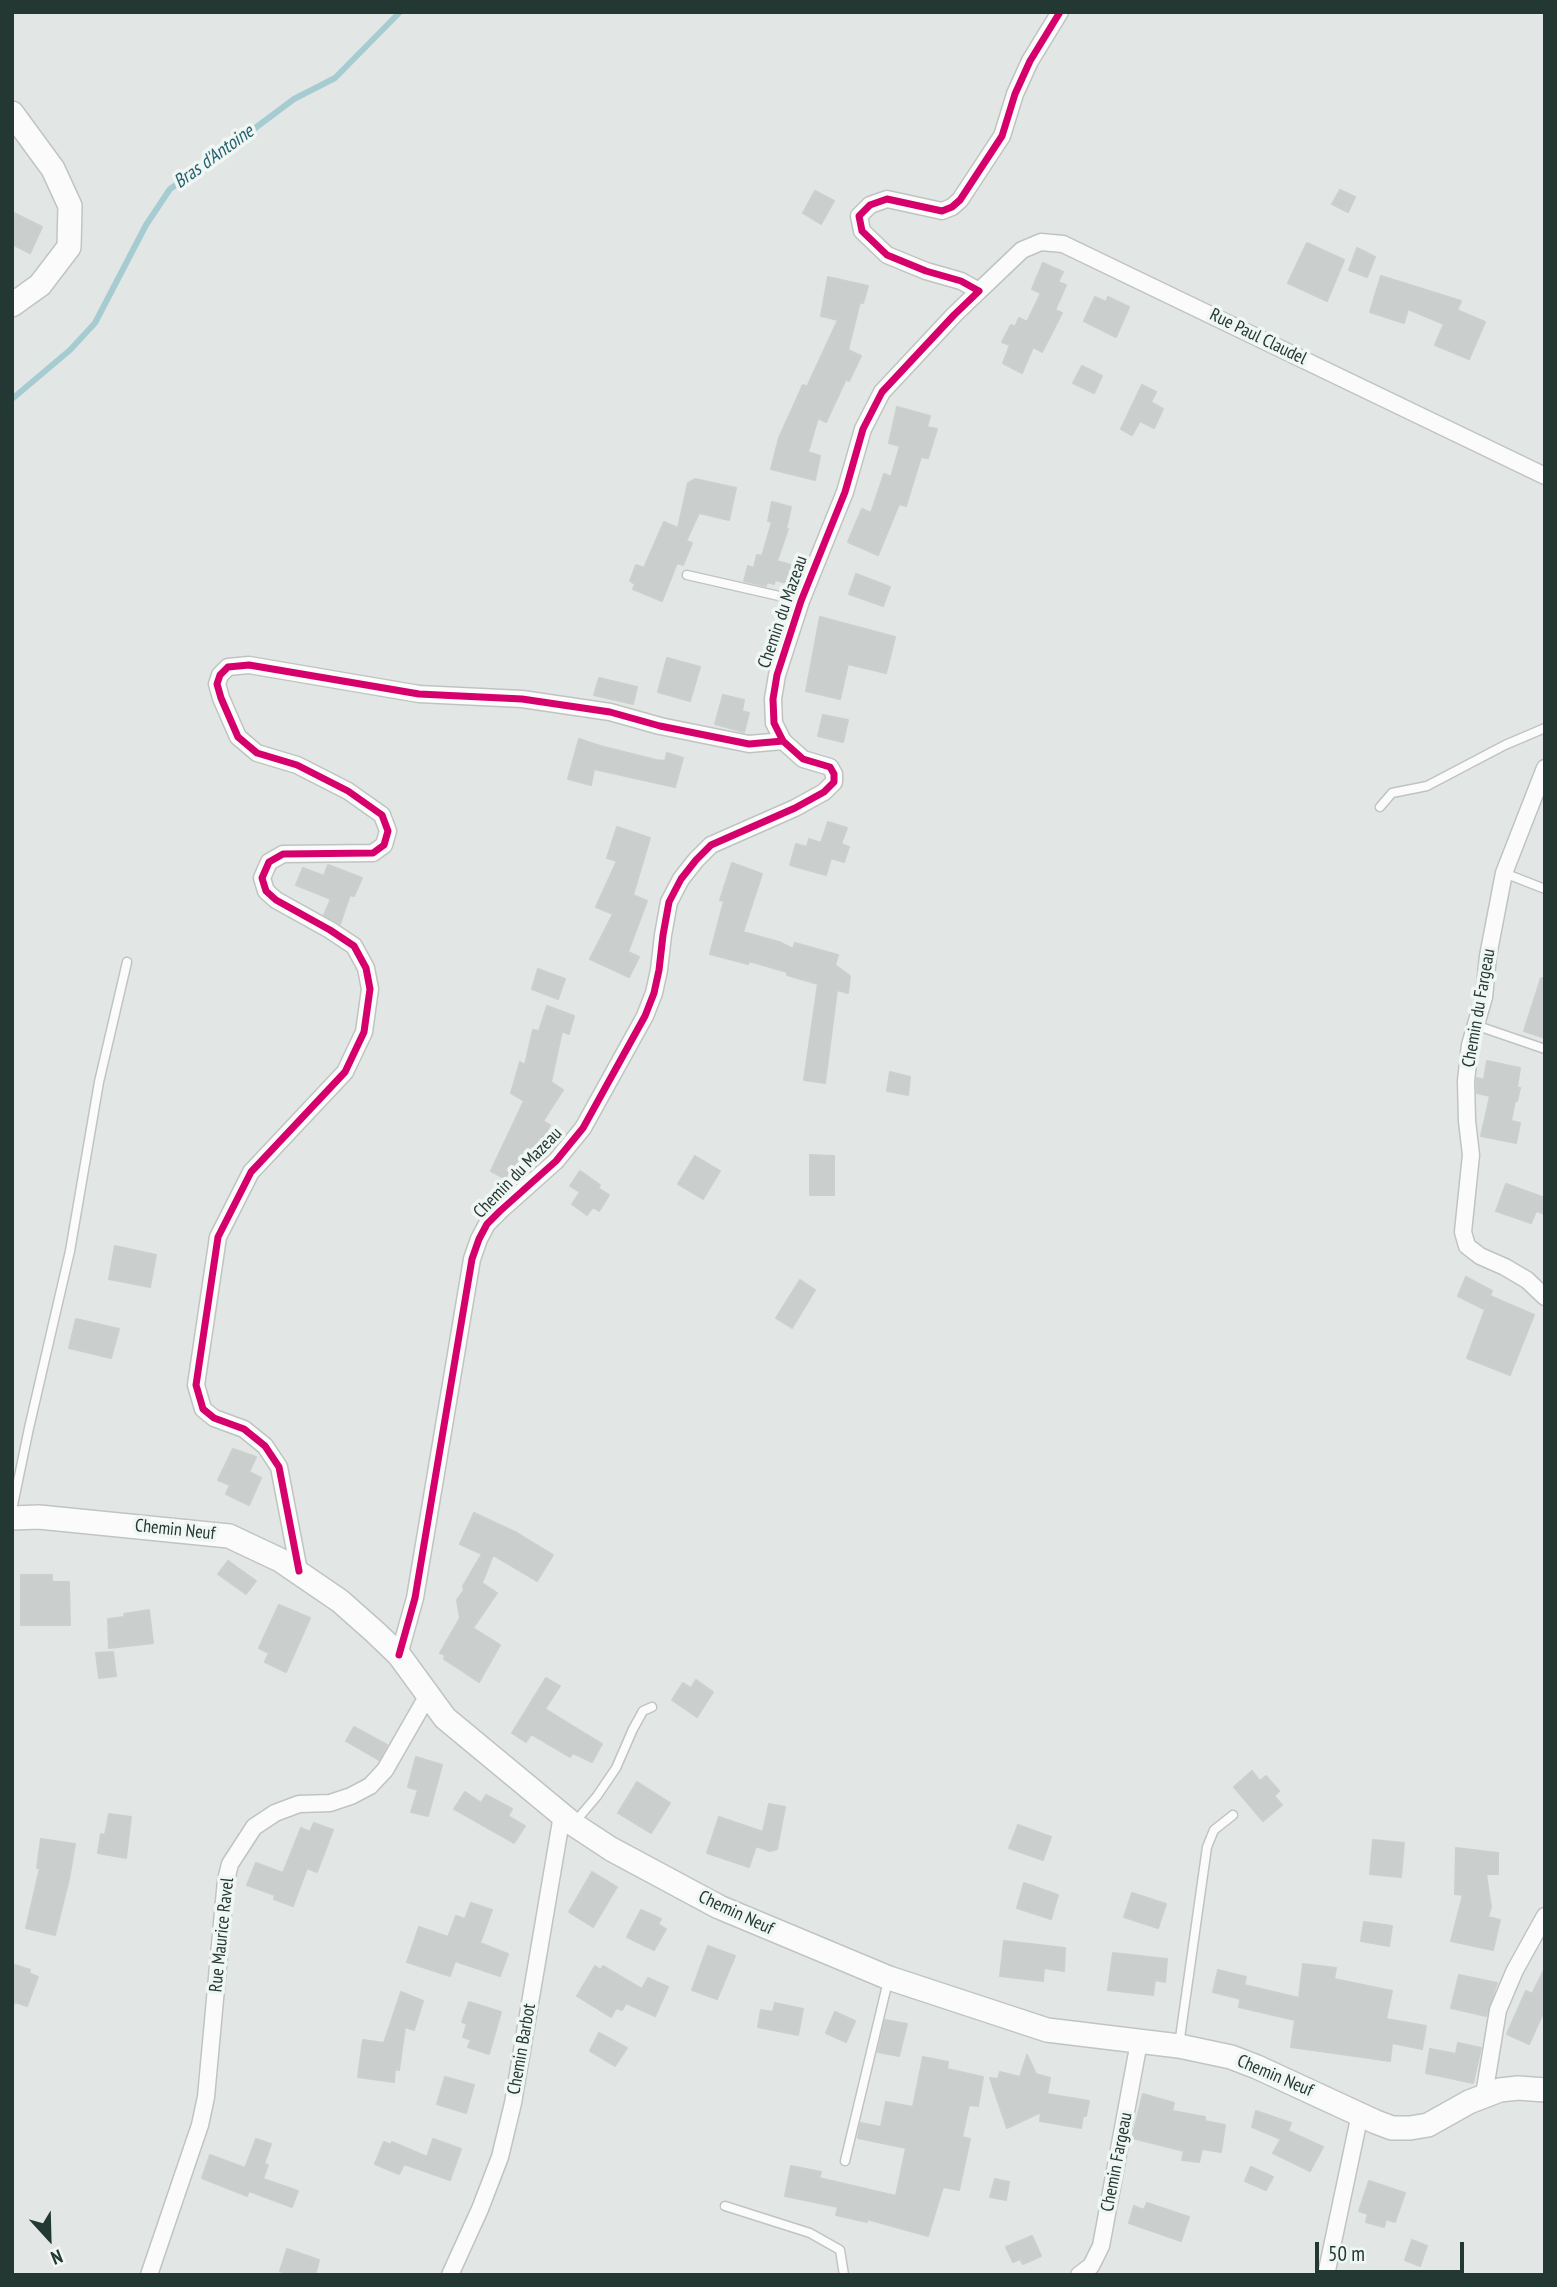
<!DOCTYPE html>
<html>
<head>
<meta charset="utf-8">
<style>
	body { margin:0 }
	#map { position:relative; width:1557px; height:2287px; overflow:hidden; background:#e2e7e5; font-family:"PT Sans Narrow",sans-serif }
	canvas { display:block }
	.frame { position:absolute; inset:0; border:14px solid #233832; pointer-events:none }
	.north { position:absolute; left:14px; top:2203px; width:70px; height:70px; -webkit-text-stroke:5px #f0f6f3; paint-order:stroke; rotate:158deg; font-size:19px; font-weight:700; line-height:28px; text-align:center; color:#233832 }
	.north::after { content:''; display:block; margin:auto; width:24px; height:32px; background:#233832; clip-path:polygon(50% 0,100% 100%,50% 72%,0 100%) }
	.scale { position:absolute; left:1315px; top:2242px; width:149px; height:32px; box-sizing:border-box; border:4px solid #233832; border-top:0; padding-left:9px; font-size:21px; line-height:24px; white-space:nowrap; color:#233832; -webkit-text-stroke:5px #f0f6f3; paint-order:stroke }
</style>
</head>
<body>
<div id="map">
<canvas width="1557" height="2287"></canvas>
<div class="frame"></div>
<div class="north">N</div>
<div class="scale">50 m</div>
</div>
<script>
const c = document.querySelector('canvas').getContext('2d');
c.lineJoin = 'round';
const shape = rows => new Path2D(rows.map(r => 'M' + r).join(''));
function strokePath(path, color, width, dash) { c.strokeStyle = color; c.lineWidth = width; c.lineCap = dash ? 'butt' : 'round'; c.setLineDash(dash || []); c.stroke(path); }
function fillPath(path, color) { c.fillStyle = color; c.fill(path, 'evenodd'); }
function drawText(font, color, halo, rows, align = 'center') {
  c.font = font + ' "PT Sans Narrow",sans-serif'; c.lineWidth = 7; c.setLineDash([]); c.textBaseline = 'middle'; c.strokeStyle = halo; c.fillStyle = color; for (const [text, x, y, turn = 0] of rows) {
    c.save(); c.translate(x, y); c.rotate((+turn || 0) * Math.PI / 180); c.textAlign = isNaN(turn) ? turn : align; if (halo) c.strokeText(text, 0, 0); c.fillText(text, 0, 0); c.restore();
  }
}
const stream = shape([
	[12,399,70,350,95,323,146,225,170,189,207,164,294,99,335,78,400,12]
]);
const building = shape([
	[1340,190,1355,197,1348,212,1332,204,1340,190],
	[815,191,834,201,821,224,803,213,815,191],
	[12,212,42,227,30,253,12,244,12,212],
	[1307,243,1344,260,1327,301,1288,283,1307,243],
	[1357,248,1375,257,1367,277,1349,270,1357,248],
	[1043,263,1063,272,1058,282,1066,285,1055,310,1062,313,1042,352,1033,347,1022,373,1003,363,1010,345,1002,342,1011,325,1015,327,1019,318,1027,322,1041,293,1032,289,1043,263],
	[1381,276,1461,301,1457,310,1485,322,1469,359,1435,345,1444,324,1408,309,1404,323,1370,312,1381,276],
	[828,277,868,286,863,303,860,302,848,350,861,356,849,381,846,379,826,422,818,418,808,452,820,456,815,480,771,469,779,438,803,385,807,387,838,320,821,316,828,277],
	[1095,297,1106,302,1108,297,1129,307,1116,337,1084,321,1095,297],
	[1082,366,1102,376,1094,393,1073,383,1082,366],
	[1142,385,1156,392,1151,402,1163,409,1154,428,1140,421,1132,435,1121,429,1142,385],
	[897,407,930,416,927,427,937,429,928,458,921,457,906,506,899,504,878,555,848,542,862,509,871,513,884,474,891,477,900,446,889,443,897,407],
	[695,479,736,488,729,520,699,513,686,541,692,543,683,565,677,563,662,601,633,589,635,584,630,581,636,565,644,568,664,522,678,528,688,483,695,479],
	[772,502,791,507,786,529,788,529,777,561,791,565,787,583,775,580,774,584,767,582,766,586,744,581,748,566,754,568,757,555,762,556,772,522,768,521,772,502],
	[856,574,890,587,883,606,849,594,856,574],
	[820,617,895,637,886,673,848,664,840,699,806,691,820,617],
	[667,658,700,667,690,701,658,692,667,658],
	[599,678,637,687,633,704,594,695,599,678],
	[723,695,744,700,742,711,749,713,744,732,715,724,723,695],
	[823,715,848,720,843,742,818,736,823,715],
	[579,739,600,746,656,760,665,761,667,753,683,758,675,787,594,769,591,785,568,779,579,739],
	[828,822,847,828,841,844,849,847,844,862,831,858,826,875,790,865,796,844,807,847,809,839,821,843,828,822],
	[617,827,650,838,633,895,647,901,628,952,639,957,629,977,590,959,613,914,596,907,617,861,607,858,617,827],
	[732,863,762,874,743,932,779,942,793,949,795,943,838,955,835,965,850,976,848,993,837,990,825,1083,804,1080,818,984,787,975,787,972,749,961,748,964,710,954,724,901,720,900,732,863],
	[328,865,362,878,354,896,350,895,340,924,324,915,331,899,296,885,303,868,324,876,328,865],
	[538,969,565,979,558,999,532,989,538,969],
	[1541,978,1545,979,1545,1038,1524,1031,1541,978],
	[547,1006,574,1016,569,1034,562,1031,551,1082,563,1090,543,1121,550,1125,535,1154,525,1148,508,1180,491,1171,524,1101,511,1093,520,1062,525,1065,533,1030,539,1031,547,1006],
	[1487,1061,1520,1068,1517,1087,1520,1088,1517,1101,1515,1101,1511,1121,1520,1123,1516,1143,1481,1136,1490,1096,1477,1093,1477,1078,1484,1080,1487,1061],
	[890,1072,910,1077,908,1095,887,1091,890,1072],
	[810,1155,834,1156,834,1195,810,1195,810,1155],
	[695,1156,720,1171,703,1199,678,1184,695,1156],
	[580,1171,600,1185,598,1188,609,1195,599,1211,593,1207,587,1215,572,1204,580,1192,570,1186,580,1171],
	[1506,1184,1545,1198,1545,1214,1536,1211,1531,1223,1496,1211,1506,1184],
	[115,1246,156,1255,150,1287,109,1279,115,1246],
	[1466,1277,1492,1291,1484,1309,1458,1296,1466,1277],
	[800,1280,815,1290,792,1328,776,1318,800,1280],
	[1490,1296,1534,1315,1510,1375,1467,1358,1490,1296],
	[76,1319,119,1329,111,1358,69,1348,76,1319],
	[233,1449,256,1457,249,1472,261,1478,249,1505,226,1494,230,1485,218,1480,233,1449],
	[474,1513,517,1533,553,1555,537,1581,493,1555,482,1583,497,1593,473,1628,500,1645,479,1682,444,1659,445,1655,440,1653,460,1618,457,1600,464,1590,463,1586,482,1554,460,1544,474,1513],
	[228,1561,256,1581,246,1594,218,1574,228,1561],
	[21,1575,52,1575,52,1582,69,1582,70,1625,21,1625,21,1575],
	[279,1605,310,1618,286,1672,265,1662,269,1653,259,1648,279,1605],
	[149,1610,153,1643,109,1648,108,1619,125,1617,124,1614,149,1610],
	[113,1652,116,1676,99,1678,96,1653,113,1652],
	[546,1678,560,1686,545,1709,602,1744,592,1762,573,1753,570,1757,531,1734,526,1742,512,1733,546,1678],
	[696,1680,713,1692,697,1717,672,1700,683,1683,691,1688,696,1680],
	[354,1727,387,1745,379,1760,346,1741,354,1727],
	[416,1757,442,1765,428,1816,411,1812,418,1790,408,1787,416,1757],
	[1252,1771,1260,1781,1266,1776,1279,1791,1274,1796,1282,1805,1263,1821,1234,1787,1252,1771],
	[637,1782,670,1803,651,1833,618,1813,637,1782],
	[465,1792,481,1803,486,1795,512,1809,508,1816,525,1826,514,1843,454,1809,465,1792],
	[769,1804,785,1807,777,1849,770,1851,756,1846,749,1867,707,1853,719,1817,763,1832,769,1804],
	[109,1814,131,1817,126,1858,98,1853,101,1834,105,1835,109,1814],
	[314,1823,333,1830,317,1872,307,1868,293,1906,274,1899,275,1895,247,1885,256,1863,283,1873,301,1828,310,1832,314,1823],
	[1018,1825,1051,1837,1043,1860,1009,1848,1018,1825],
	[41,1839,75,1844,69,1879,55,1935,26,1928,40,1868,37,1868,41,1839],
	[1373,1840,1404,1843,1401,1877,1370,1874,1373,1840],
	[1456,1848,1498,1853,1498,1874,1486,1874,1491,1907,1488,1917,1500,1920,1493,1950,1451,1941,1463,1895,1455,1894,1456,1848],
	[592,1872,617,1887,593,1927,569,1912,592,1872],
	[1024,1883,1058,1895,1051,1919,1017,1908,1024,1883],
	[1132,1893,1166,1904,1158,1928,1124,1917,1132,1893],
	[471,1903,492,1910,480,1943,508,1954,500,1976,455,1961,450,1976,407,1962,419,1927,448,1937,456,1916,465,1919,471,1903],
	[641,1910,661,1919,658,1924,666,1929,654,1950,627,1937,641,1910],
	[1364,1922,1392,1926,1389,1946,1361,1941,1364,1922],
	[1004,1941,1065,1948,1064,1971,1044,1968,1043,1981,1000,1976,1004,1941],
	[708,1946,735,1956,717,1999,692,1990,708,1946],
	[1113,1953,1167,1959,1165,1982,1155,1980,1153,1995,1108,1990,1113,1953],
	[12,1964,30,1970,29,1973,38,1977,27,2006,15,2002,12,2008,12,1964],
	[1303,1964,1336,1968,1334,1979,1392,1991,1386,2019,1426,2026,1422,2049,1392,2043,1390,2061,1291,2047,1295,2020,1239,2007,1241,1996,1241,1999,1213,1992,1218,1970,1246,1977,1244,1985,1299,1998,1303,1964],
	[595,1966,601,1970,603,1966,642,1989,648,1978,668,1987,655,2016,626,2003,622,2010,616,2008,611,2017,577,1996,595,1966],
	[1545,1968,1545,2009,1529,2044,1507,2034,1526,1991,1532,1994,1545,1968],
	[1459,1975,1497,1983,1486,2016,1451,2008,1459,1975],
	[401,1992,423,2001,414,2030,405,2027,399,2070,395,2069,394,2082,358,2077,363,2040,384,2043,401,1992],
	[469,2002,501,2012,489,2054,468,2047,471,2040,463,2037,467,2024,462,2022,469,2002],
	[775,2003,803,2009,798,2035,758,2027,761,2010,773,2012,775,2003],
	[835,2012,855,2021,846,2042,826,2033,835,2012],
	[885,2020,907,2024,899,2056,878,2052,885,2020],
	[599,2033,627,2048,615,2066,590,2051,599,2033],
	[1458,2043,1481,2048,1473,2083,1426,2073,1430,2049,1456,2054,1458,2043],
	[1027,2055,1036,2074,1050,2078,1047,2094,1089,2101,1086,2116,1083,2116,1081,2128,1040,2121,1041,2112,1007,2128,990,2078,998,2079,1000,2072,1020,2077,1027,2055],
	[923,2057,948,2062,947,2069,983,2077,978,2106,969,2105,962,2137,970,2139,959,2190,943,2187,928,2236,867,2219,867,2222,836,2215,838,2207,785,2196,791,2166,821,2172,819,2178,896,2196,906,2148,858,2138,860,2125,861,2123,881,2127,886,2102,913,2107,923,2057],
	[445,2077,474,2085,466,2113,437,2104,445,2077],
	[1143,2094,1174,2103,1172,2111,1205,2117,1205,2121,1225,2125,1221,2152,1202,2149,1199,2162,1182,2160,1184,2151,1132,2138,1143,2094],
	[1256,2111,1291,2123,1288,2131,1323,2147,1310,2171,1273,2153,1281,2139,1252,2127,1256,2111],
	[256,2139,271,2144,264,2164,268,2165,263,2179,298,2191,292,2207,249,2191,247,2196,202,2178,210,2155,245,2168,256,2139],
	[433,2139,461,2149,450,2180,404,2164,399,2174,375,2164,384,2142,391,2145,392,2142,427,2157,433,2139],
	[1251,2167,1273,2177,1266,2190,1245,2181,1251,2167],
	[995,2179,1009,2182,1006,2200,990,2197,995,2179],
	[1369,2181,1405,2193,1395,2222,1386,2219,1384,2227,1366,2222,1368,2214,1359,2211,1369,2181],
	[1147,2203,1189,2217,1181,2241,1129,2223,1134,2206,1144,2210,1147,2203],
	[1032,2236,1041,2256,1023,2264,1020,2259,1013,2262,1006,2247,1032,2236],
	[1412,2240,1427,2246,1420,2266,1405,2260,1412,2240],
	[287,2249,319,2260,315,2275,291,2275,280,2271,287,2249]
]);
const lane = shape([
	[687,575,801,601],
	[1380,807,1392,793,1427,786,1505,745,1545,728],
	[1504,873,1545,889],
	[1475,1025,1545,1049],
	[12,1510,29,1428,70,1251,99,1082,127,962],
	[575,1822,597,1796,616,1768,633,1729,643,1711,652,1707],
	[1179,2045,1207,1847,1214,1830,1233,1815],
	[845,2161,888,1981],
	[725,2206,810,2233,840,2250,844,2275]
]);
const street = shape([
	[979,291,1022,250,1041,242,1063,244,1545,476],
	[1545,768,1504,873,1488,956,1484,997,1470,1045,1466,1081,1467,1121,1471,1155,1463,1232,1467,1246,1480,1256,1505,1267,1527,1280,1545,1297],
	[299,1571,279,1467,265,1446,244,1429,214,1418,203,1409,196,1385,218,1237,251,1172,345,1072,364,1032,370,989,366,968,354,946,330,930,276,900,266,891,262,878,269,862,283,854,373,853,384,845,388,831,382,815,348,791,297,765,257,753,238,737,221,698,217,684,220,675,228,667,249,665,419,694,522,699,610,712,660,726,749,744,783,741],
	[399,1655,415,1598,472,1259,479,1239,487,1224,500,1211,556,1161,583,1128,645,1016,654,993,659,970,663,935,669,902,681,879,696,860,711,845,795,808,824,792,834,782,834,774,830,767,803,759,783,741,774,723,773,699,777,675,801,601,845,492,863,429,882,392,954,315,979,291,961,281,926,271,887,255,862,231,859,216,870,205,887,199,942,211,952,207,960,200,1002,136,1015,94,1030,61,1060,12],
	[1484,2095,1498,2010,1515,1970,1545,1916],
	[149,2275,200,2125,206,2097,226,1880,230,1864,254,1827,275,1813,299,1804,330,1803,351,1796,370,1786,385,1770,428,1695],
	[450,2275,480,2209,500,2157,513,2103,562,1815],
	[1079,2275,1091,2266,1101,2246,1139,2042],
	[1326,2275,1360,2114]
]);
const secondary = shape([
	[12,113,53,169,70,206,69,247,40,285,12,305],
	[12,1518,39,1517,229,1536,280,1560,340,1601,375,1632,399,1655,445,1718,573,1824,611,1849,719,1907,889,1978,1047,2030,1179,2046,1231,2057,1257,2067,1376,2122,1392,2128,1410,2128,1428,2125,1469,2102,1500,2090,1518,2088,1545,2090]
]);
const cycleway = shape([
	[299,1571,279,1467,265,1446,244,1429,214,1418,203,1409,196,1385,218,1237,251,1172,345,1072,364,1032,370,989,366,968,354,946,330,930,276,900,266,891,262,878,269,862,283,854,373,853,384,845,388,831,382,815,348,791,297,765,257,753,238,737,221,698,217,684,220,675,228,667,249,665,419,694,522,699,610,712,660,726,749,744,783,741],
	[399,1655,415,1598,472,1259,479,1239,487,1224,500,1211,556,1161,583,1128,645,1016,654,993,659,970,663,935,669,902,681,879,696,860,711,845,795,808,824,792,834,782,834,774,830,767,803,759,783,741,774,723,773,699,777,675,801,601,845,492,863,429,882,392,954,315,979,291,961,281,926,271,887,255,862,231,859,216,870,205,887,199,942,211,952,207,960,200,1002,136,1015,94,1030,61,1060,12]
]);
const streetNames = [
	["Rue Paul Claudel",1258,337,26],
	["Chemin du Mazeau",783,612,-71],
	["Chemin du Fargeau",1479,1008,-80],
	["Chemin du Mazeau",518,1173,-46],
	["Chemin Neuf",175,1530,6],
	["Chemin Neuf",736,1913,25],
	["Rue Maurice Ravel",222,1935,-84],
	["Chemin Barbot",522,2049,-80],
	["Chemin Neuf",1275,2076,23],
	["Chemin Fargeau",1117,2162,-79]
];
const waterNames = [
	["Bras d'Antoine",214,157,-36]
];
strokePath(stream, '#a6ccd2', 6);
fillPath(building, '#cacecc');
strokePath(building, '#cbd0ce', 2);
strokePath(lane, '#bfc4c2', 11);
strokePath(street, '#bfc4c2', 19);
strokePath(secondary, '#bfc5c2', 26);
strokePath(lane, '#fbfbfb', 8);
strokePath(street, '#fbfbfb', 16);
strokePath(secondary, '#fbfbfb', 23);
strokePath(cycleway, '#d6006c', 7);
drawText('18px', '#233832', '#f0f6f3', streetNames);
drawText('italic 19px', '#23616e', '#f0f6f3', waterNames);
</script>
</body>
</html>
